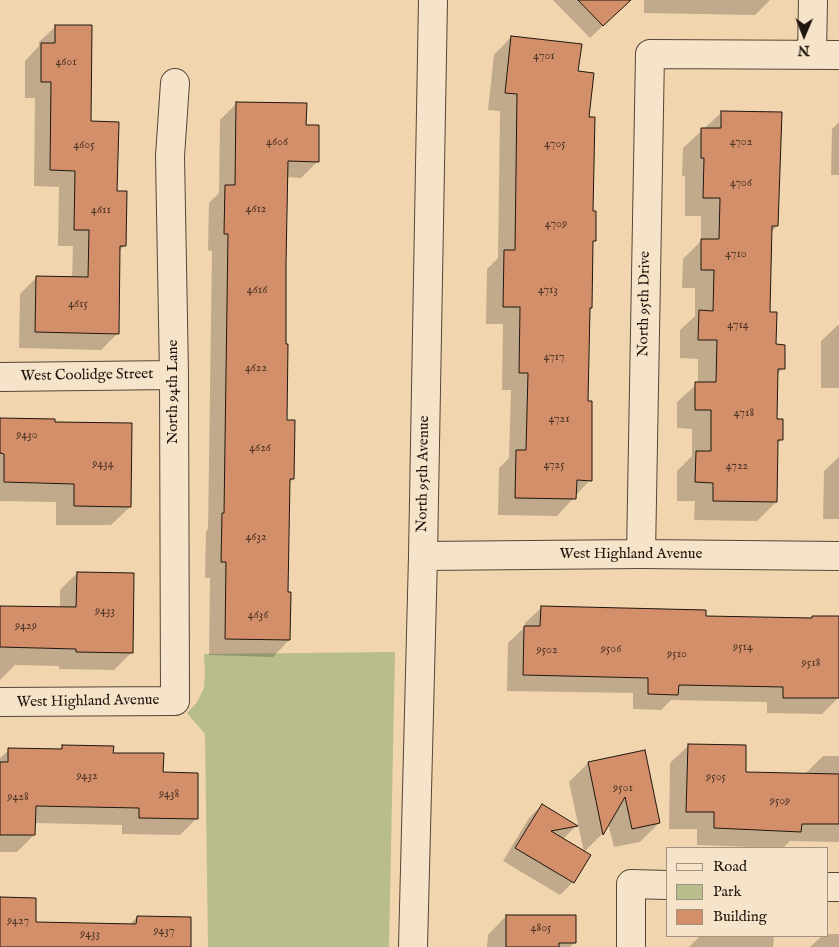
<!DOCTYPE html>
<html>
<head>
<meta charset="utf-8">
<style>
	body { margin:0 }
	#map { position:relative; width:839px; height:947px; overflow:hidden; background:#f1d5ae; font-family:"IM FELL English",serif }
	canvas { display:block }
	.legend { position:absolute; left:666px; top:847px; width:162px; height:90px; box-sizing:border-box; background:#f6e4ca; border:1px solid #a0927f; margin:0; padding:6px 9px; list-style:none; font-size:15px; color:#1f170f }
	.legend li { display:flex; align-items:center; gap:10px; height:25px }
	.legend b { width:25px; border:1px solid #a0927f }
	.north { position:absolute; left:779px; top:10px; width:50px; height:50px; -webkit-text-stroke:4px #f6e4ca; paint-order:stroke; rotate:181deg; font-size:14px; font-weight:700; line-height:20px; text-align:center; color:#1f170f }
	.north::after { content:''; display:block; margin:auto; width:18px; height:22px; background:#1f170f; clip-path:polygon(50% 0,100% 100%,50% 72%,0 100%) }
</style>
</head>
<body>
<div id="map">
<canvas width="839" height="947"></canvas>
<ul class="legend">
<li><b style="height:6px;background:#f6e4ca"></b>Road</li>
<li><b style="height:14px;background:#b9bd8b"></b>Park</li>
<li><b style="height:14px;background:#d38e6a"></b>Building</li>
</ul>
<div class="north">N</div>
</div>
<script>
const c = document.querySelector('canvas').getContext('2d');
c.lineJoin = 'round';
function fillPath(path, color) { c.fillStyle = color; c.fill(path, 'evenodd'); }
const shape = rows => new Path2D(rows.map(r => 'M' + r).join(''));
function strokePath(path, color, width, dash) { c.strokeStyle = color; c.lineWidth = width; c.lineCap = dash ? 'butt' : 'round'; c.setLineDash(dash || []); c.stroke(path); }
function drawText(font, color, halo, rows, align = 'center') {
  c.font = font + ' "IM FELL English",serif'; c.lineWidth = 4.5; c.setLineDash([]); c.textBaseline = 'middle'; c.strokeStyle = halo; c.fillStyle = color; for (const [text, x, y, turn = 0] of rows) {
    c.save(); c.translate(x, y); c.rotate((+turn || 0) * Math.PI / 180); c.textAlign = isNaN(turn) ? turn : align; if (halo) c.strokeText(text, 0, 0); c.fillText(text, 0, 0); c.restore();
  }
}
const green = shape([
	[395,652,389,947,208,947,205,734,187,713,197,702,204,688,205,672,204,654]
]);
const shadow = shape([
	[553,0,630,0,590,38],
	[644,0,770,0,755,15,644,13],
	[56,26,116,192,125,245,119,251,118,333,101,350,19,348,20,294,37,277,72,278,73,246,58,246,59,187,34,186,35,98,25,98,25,61,39,46,39,42],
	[511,37,577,72,588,118,595,240,592,243,591,308,588,310,587,402,590,480,557,516,498,515,499,468,509,458,511,390,502,390,503,324,486,324,487,269,498,258,500,111,488,110,494,55],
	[237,103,305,126,318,161,301,178,286,177,285,421,293,479,289,483,287,593,289,640,273,657,209,655,210,578,205,578,206,531,208,529,212,251,208,250,209,203,219,193,220,120],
	[722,112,777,226,771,232,769,313,775,346,783,368,777,375,776,420,782,439,777,444,776,502,757,521,694,520,695,501,677,501,677,471,692,456,692,429,677,428,677,402,698,383,698,359,680,358,680,330,695,316,695,288,682,288,683,259,701,241,701,216,685,216,685,176,682,176,683,148],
	[839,122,839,175,831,175,832,129],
	[838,325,839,325,839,388,821,388,821,341],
	[0,420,131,424,130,507,111,525,56,525,56,502,0,501],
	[839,457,839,519,823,519,824,471],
	[77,573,132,652,114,670,59,669,59,666,15,665,0,680,0,607,60,608,60,590],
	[541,608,704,617,810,619,812,617,839,618,838,698,822,714,767,713,767,702,671,700,661,710,633,709,633,693,507,691,508,643,525,627,525,623],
	[688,746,744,774,805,774,823,756,839,756,839,842,790,841,783,848,697,845,697,829,669,829,670,763],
	[62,747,112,754,162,774,197,818,180,835,122,834,122,825,34,823,34,835,17,852,0,852,0,758,9,750,58,751],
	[644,752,659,823,640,842,614,847,608,823,602,834,584,852,569,782,588,763],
	[542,805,576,826,564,838,561,839,573,882,560,895,503,861,529,818],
	[0,898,35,924,129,925,137,917,189,947,0,947],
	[506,916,575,942,570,947,487,947,488,935],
	[828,934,839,934,839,947,810,947,822,936,828,936],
	[700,936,774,936,773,947,689,947]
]);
const building = shape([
	[578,0,631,0,603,26,578,0],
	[55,25,92,25,91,121,119,122,117,191,127,191,126,246,120,246,119,334,35,332,36,276,88,277,89,230,74,230,75,171,50,170,51,82,41,82,41,43,55,43,55,25],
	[511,36,582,44,578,71,594,73,589,117,595,117,593,211,596,211,596,241,593,241,592,308,590,308,588,401,592,401,592,481,577,480,576,499,515,498,516,450,526,450,528,373,519,373,520,307,503,307,504,250,515,250,517,94,505,93,511,36],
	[236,102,307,103,306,125,319,125,319,162,288,161,286,264,286,344,288,344,287,420,295,420,294,479,290,479,288,592,291,592,290,640,225,639,226,562,221,562,222,513,224,513,228,234,224,234,225,185,235,185,236,102],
	[721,111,782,112,778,226,772,226,770,312,777,312,776,344,785,345,785,369,778,369,777,419,783,419,783,440,778,440,777,502,713,501,713,483,695,482,696,451,711,451,711,410,695,410,695,382,716,382,717,340,698,340,699,310,713,311,714,270,701,270,701,239,719,239,720,198,703,198,704,158,701,158,701,128,721,128,721,111],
	[0,418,55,419,55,422,132,423,131,507,74,506,74,484,4,482,4,454,0,453,0,418],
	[77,572,134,573,133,653,76,652,76,649,0,647,0,606,76,607,77,572],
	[541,606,706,610,706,616,812,618,812,616,839,616,839,698,783,698,783,687,679,685,678,695,648,694,648,678,523,675,524,626,540,626,541,606],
	[688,744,746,745,746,772,839,774,839,824,802,824,801,832,714,828,714,812,686,812,688,744],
	[62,745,114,746,113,753,164,753,163,772,198,773,198,819,139,818,139,808,36,806,35,835,0,835,0,762,8,762,8,748,62,749,62,745],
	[645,750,660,823,632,829,625,797,603,835,588,762,645,750],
	[542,804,578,826,551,831,591,855,574,883,515,848,542,804],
	[0,897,36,898,36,922,136,924,137,916,191,917,191,947,0,947,0,897],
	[506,915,576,915,576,943,559,943,559,947,506,947,506,915]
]);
const street = shape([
	[812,54,813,0],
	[0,377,174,375],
	[641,554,650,54,839,55],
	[423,556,641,554,839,556],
	[0,702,175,701,174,375,170,156,175,83],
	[828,887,839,887],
	[413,947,423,556,433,0],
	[631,947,631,884,668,885]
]);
const numberNames = [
	["4701",544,57],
	["4601",66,63],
	["4606",277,143],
	["4702",741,143],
	["4705",555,145],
	["4605",84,146],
	["4706",741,184],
	["4612",256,210],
	["4611",101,211],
	["4709",556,225],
	["4710",736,255],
	["4616",257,291],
	["4713",548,291],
	["4615",78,305],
	["4714",738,326],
	["4717",554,358],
	["4622",256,369],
	["4718",744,414],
	["4721",559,420],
	["9430",27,436],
	["4626",260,449],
	["9434",103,465],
	["4725",554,466],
	["4722",737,467],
	["4632",256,538],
	["9433",105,612],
	["4636",258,616],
	["9429",26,627],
	["9514",743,648],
	["9506",611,650],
	["9502",547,651],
	["9510",677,655],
	["9518",811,664],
	["9432",87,777],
	["9505",716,778],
	["9501",623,789],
	["9438",169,795],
	["9428",18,798],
	["9509",780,802],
	["9427",18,922],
	["4805",541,929],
	["9437",164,932],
	["9433",90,935]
];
const streetNames = [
	["North 95th Drive",645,304,-89],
	["West Coolidge Street",87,376,-1],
	["North 94th Lane",174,392,-90],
	["North 95th Avenue",424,474,-89],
	["West Highland Avenue",631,555],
	["West Highland Avenue",88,702,-1]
];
fillPath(green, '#b9bd8b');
fillPath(shadow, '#0003');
fillPath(building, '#d38e6a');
strokePath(building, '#1f170f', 1);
strokePath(street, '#544637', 30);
strokePath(street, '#f6e4ca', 28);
drawText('12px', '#4c3526', null, numberNames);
drawText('15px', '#1f170f', '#f6e4ca', streetNames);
</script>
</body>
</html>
